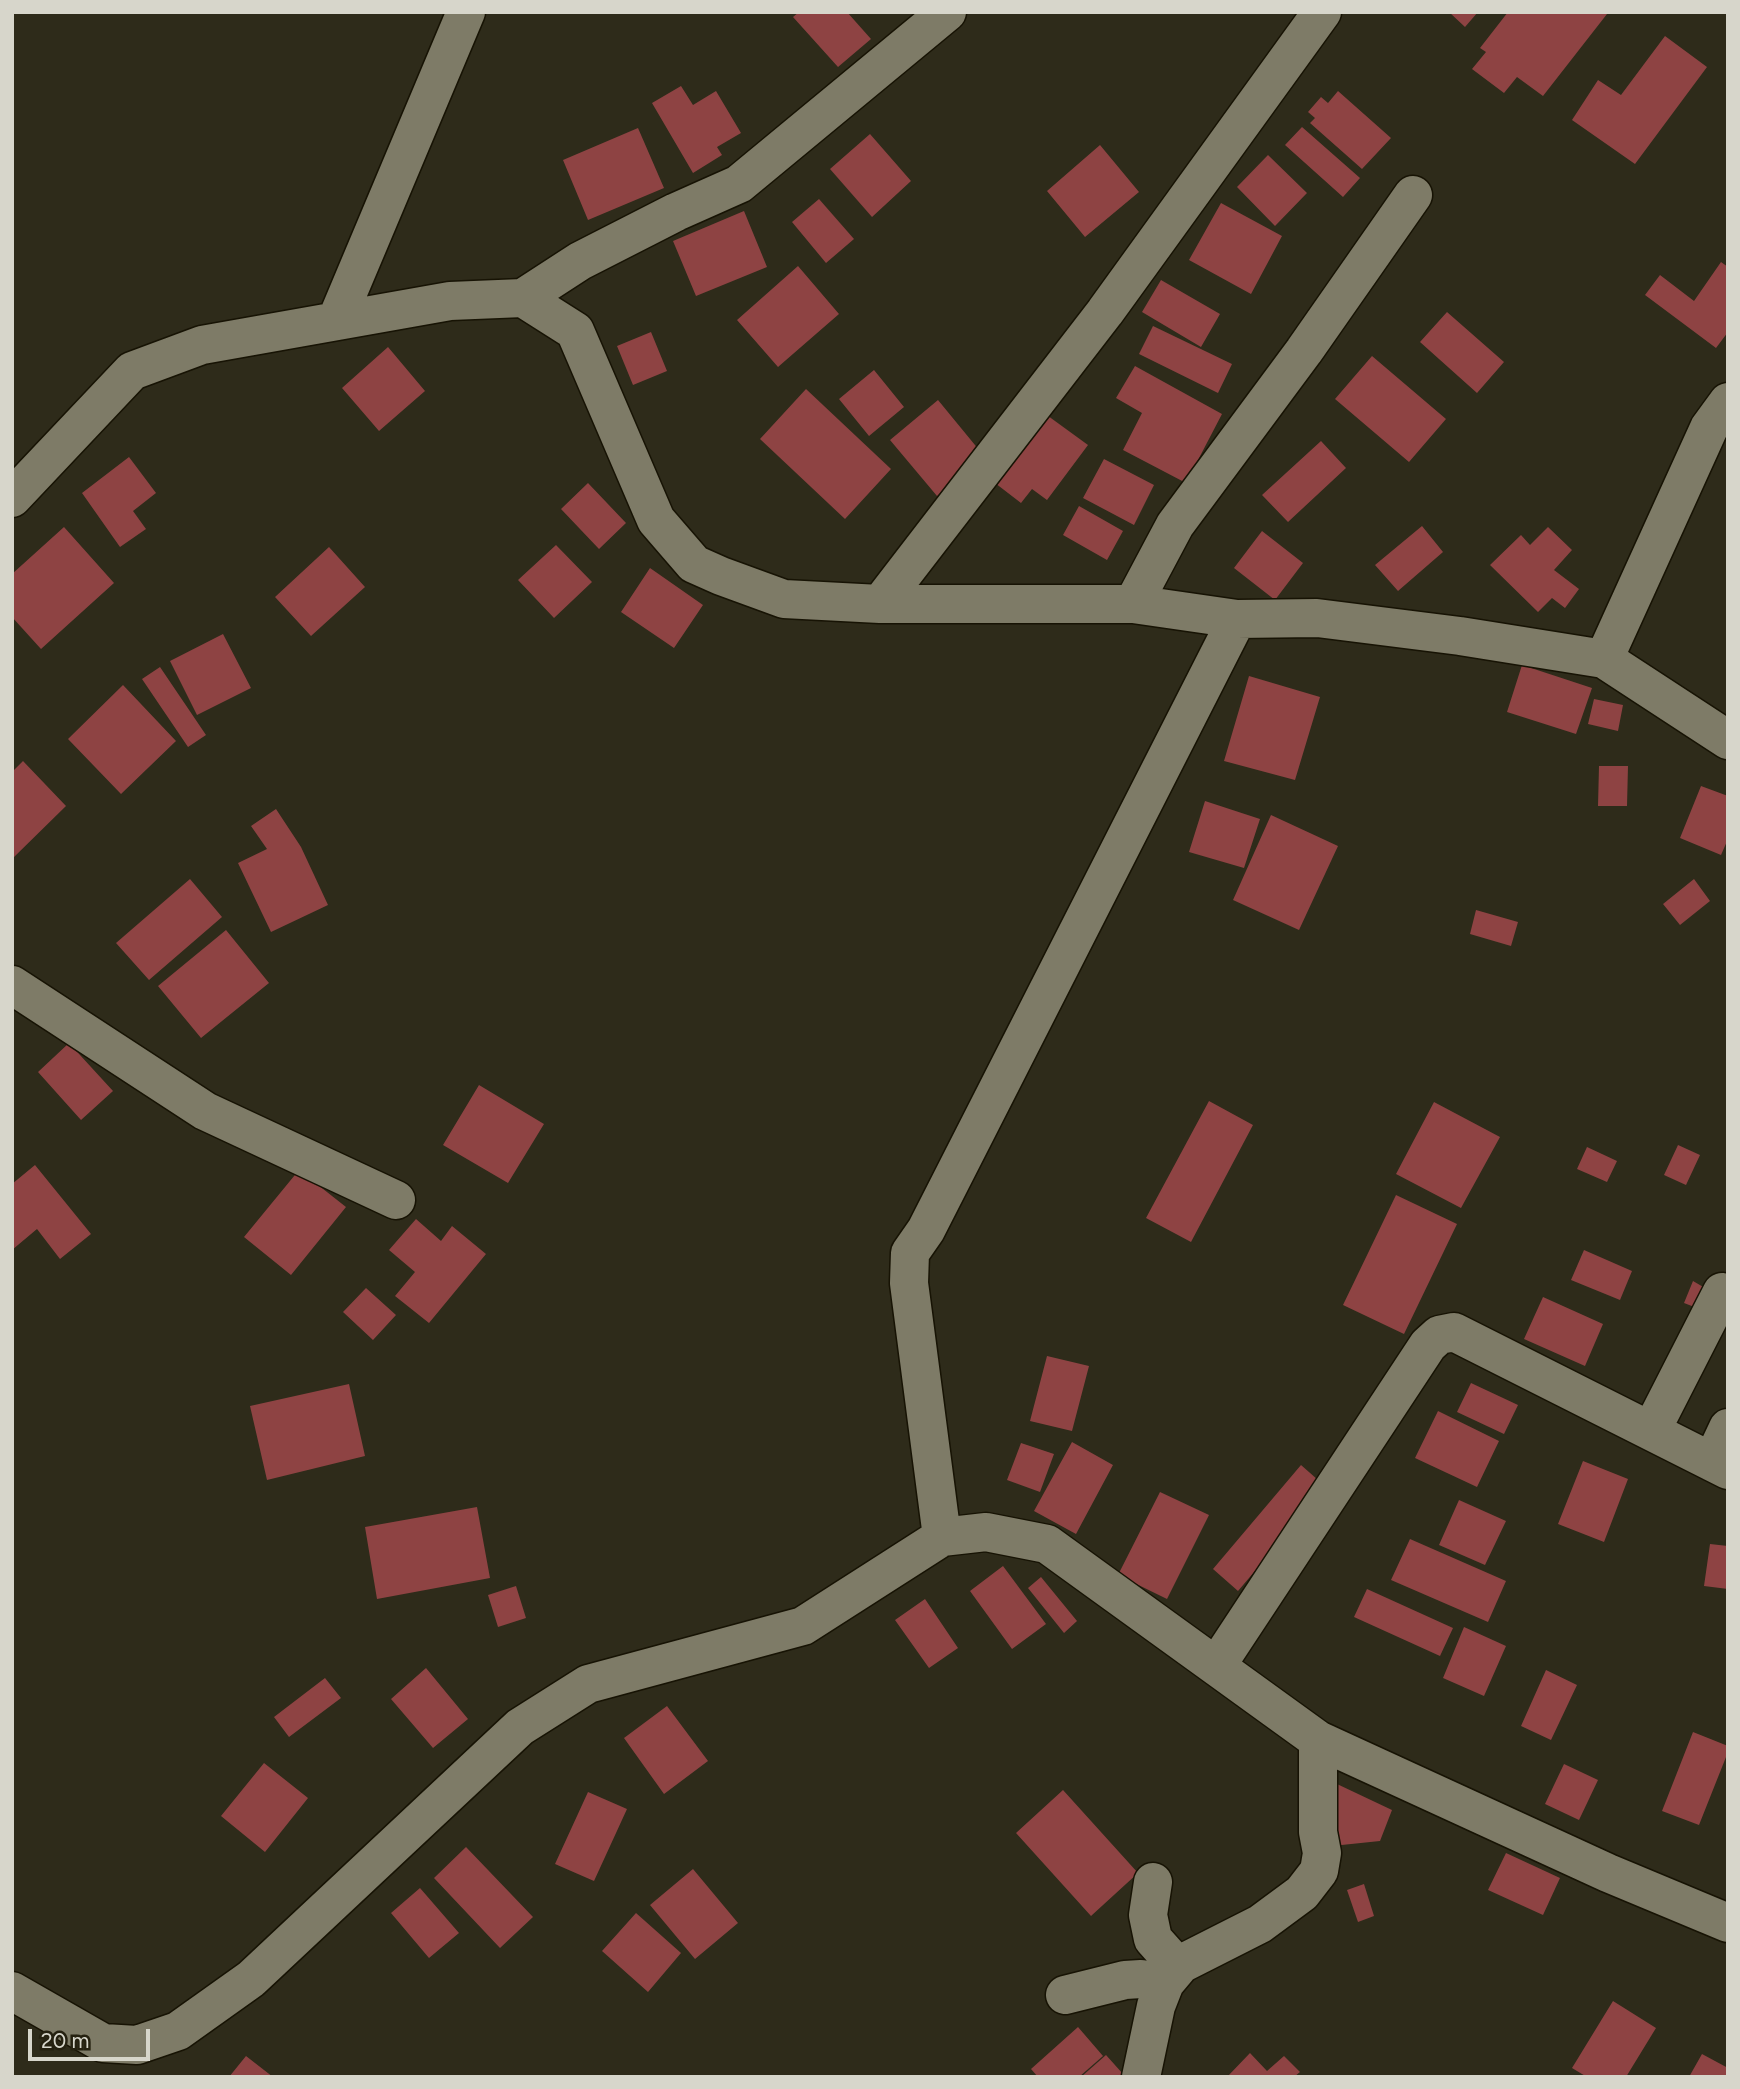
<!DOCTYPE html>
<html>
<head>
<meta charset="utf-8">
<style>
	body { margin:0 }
	#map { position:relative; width:1740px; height:2089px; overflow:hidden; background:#2e2b1a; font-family:Figtree,sans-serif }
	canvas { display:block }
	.frame { position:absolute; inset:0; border:14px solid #d7d6cb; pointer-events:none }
	.scale { position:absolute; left:28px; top:2029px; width:122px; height:32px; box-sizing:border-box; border:4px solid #d7d6cb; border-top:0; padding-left:9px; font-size:21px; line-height:24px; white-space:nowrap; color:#d7d6cb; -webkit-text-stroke:5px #252110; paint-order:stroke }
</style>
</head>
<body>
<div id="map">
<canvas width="1740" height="2089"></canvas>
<div class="frame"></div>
<div class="scale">20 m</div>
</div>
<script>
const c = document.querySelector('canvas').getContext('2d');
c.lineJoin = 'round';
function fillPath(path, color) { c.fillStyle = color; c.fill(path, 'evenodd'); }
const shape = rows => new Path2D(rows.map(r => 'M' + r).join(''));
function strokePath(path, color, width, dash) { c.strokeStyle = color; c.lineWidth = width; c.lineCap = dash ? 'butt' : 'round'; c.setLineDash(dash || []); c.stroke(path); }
const building = shape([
	[799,12,847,12,871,39,838,67,793,17],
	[1449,12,1478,12,1465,27],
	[1508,12,1605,12,1607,14,1543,96,1517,77,1504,93,1472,69,1486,52,1480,48],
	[1665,36,1707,67,1635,164,1572,120,1598,80,1621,95],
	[681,86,693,105,716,91,741,133,717,147,722,155,693,173,652,103],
	[1338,91,1391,138,1362,169,1310,123,1315,118,1308,112,1321,97,1328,103],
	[1302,127,1360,178,1343,197,1285,145],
	[638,128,664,188,588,220,563,160],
	[870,134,911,181,872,217,830,169],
	[1100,145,1139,192,1085,237,1047,191],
	[1268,155,1307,193,1275,226,1237,187],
	[819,199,854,239,826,263,792,222],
	[1221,203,1282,236,1251,294,1189,260],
	[744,211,767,267,696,296,673,241],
	[1721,262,1728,267,1728,332,1716,348,1645,295,1660,275,1694,301],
	[798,266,839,314,778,367,737,320],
	[1161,280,1220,314,1201,347,1142,312],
	[1447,312,1504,362,1477,393,1420,342],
	[1153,326,1232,364,1218,393,1139,354],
	[651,332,667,371,633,385,617,346],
	[388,347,425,391,379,431,342,388],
	[1372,356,1446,419,1409,462,1335,399],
	[1135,366,1222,414,1186,483,1123,450,1142,413,1116,398],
	[874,370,904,407,869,436,839,399],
	[806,389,891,469,845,519,760,439],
	[938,400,984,456,937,496,890,440],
	[1044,413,1088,445,1047,500,1032,489,1021,503,995,483],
	[1321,441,1346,468,1288,522,1262,495],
	[129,457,156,493,133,511,146,529,120,547,82,493],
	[1104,459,1154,485,1134,525,1083,498],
	[588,483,626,523,599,549,561,509],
	[1079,506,1123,531,1107,560,1063,535],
	[1422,526,1443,552,1398,591,1375,565],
	[64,527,114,583,41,649,12,617,12,574],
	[1548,527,1572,550,1554,570,1579,589,1565,608,1552,598,1538,612,1490,565,1521,535,1530,545],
	[1262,531,1303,563,1275,600,1234,568],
	[556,545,592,582,554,618,518,580],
	[329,547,365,587,311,636,275,597],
	[650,568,703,605,674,648,621,612],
	[223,634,251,688,197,715,170,661],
	[1522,665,1592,688,1576,734,1507,712],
	[160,667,206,735,188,747,142,679],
	[1249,676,1320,697,1295,780,1224,761],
	[123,685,176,741,121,794,68,739],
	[1594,699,1623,705,1618,731,1588,724],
	[23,761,66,806,12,859,12,772],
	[1599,766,1628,766,1627,806,1598,806],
	[1701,786,1728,796,1728,839,1721,855,1680,838],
	[1205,801,1260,819,1244,868,1189,852],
	[276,809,301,847,328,905,271,932,238,863,267,849,251,826],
	[1271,815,1338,846,1299,930,1233,900],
	[190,879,222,917,149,980,116,943],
	[1694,879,1710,901,1680,925,1663,904],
	[1476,910,1518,922,1511,946,1470,934],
	[226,930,269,983,201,1038,158,986],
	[69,1043,113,1091,81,1120,38,1072],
	[479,1085,544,1124,508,1183,443,1145],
	[1209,1101,1253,1125,1191,1242,1146,1218],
	[1434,1102,1500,1137,1461,1208,1396,1174],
	[1678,1145,1700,1155,1686,1185,1664,1175],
	[1587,1147,1617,1161,1607,1182,1577,1169],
	[35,1165,91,1234,60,1259,37,1229,12,1250,12,1184],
	[299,1170,346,1207,291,1275,244,1237],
	[1396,1195,1457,1224,1404,1334,1343,1305],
	[416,1219,441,1241,452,1226,486,1254,429,1323,395,1296,415,1272,389,1250],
	[1584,1250,1632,1271,1620,1300,1571,1280],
	[1693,1281,1705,1288,1697,1308,1684,1303],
	[366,1288,396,1315,373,1340,343,1312],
	[1543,1297,1603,1324,1585,1366,1524,1339],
	[1047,1356,1089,1366,1072,1431,1030,1421],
	[1471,1383,1518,1405,1504,1434,1457,1412],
	[349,1384,365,1456,267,1480,250,1406],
	[1438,1411,1499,1441,1477,1487,1415,1458],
	[1072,1442,1113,1465,1076,1534,1034,1511],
	[1021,1443,1054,1454,1040,1492,1007,1480],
	[1583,1461,1628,1479,1604,1542,1558,1524],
	[1301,1465,1326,1487,1238,1591,1213,1569],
	[1160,1492,1209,1515,1167,1599,1118,1575],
	[1459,1500,1506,1521,1485,1565,1439,1545],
	[477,1507,490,1578,377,1599,365,1527],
	[1410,1539,1506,1581,1488,1622,1391,1580],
	[1710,1544,1728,1546,1728,1589,1704,1586],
	[1003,1566,1046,1624,1012,1649,970,1591],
	[1041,1577,1077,1621,1064,1633,1028,1588],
	[516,1586,526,1618,498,1627,488,1595],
	[1367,1589,1453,1628,1440,1656,1354,1617],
	[925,1599,958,1648,929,1668,895,1620],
	[1464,1627,1506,1646,1484,1696,1443,1678],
	[426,1668,468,1719,433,1748,391,1699],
	[1546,1670,1577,1685,1551,1740,1521,1726],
	[325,1678,341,1698,289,1737,274,1717],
	[667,1706,708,1761,664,1794,624,1738],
	[1693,1732,1728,1746,1728,1752,1699,1825,1662,1811],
	[264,1763,308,1798,265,1852,221,1816],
	[1564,1764,1598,1780,1579,1820,1545,1804],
	[1337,1784,1392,1810,1380,1841,1332,1846],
	[1063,1790,1138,1873,1091,1916,1016,1833],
	[588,1792,627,1809,594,1881,555,1864],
	[466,1847,533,1917,500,1948,434,1878],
	[1506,1853,1560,1878,1543,1915,1488,1890],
	[693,1869,738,1923,695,1959,650,1905],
	[1364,1884,1374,1916,1358,1922,1347,1890],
	[420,1888,459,1933,429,1958,391,1913],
	[636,1913,681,1953,648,1992,602,1951],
	[1613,2001,1656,2028,1626,2077,1587,2077,1572,2068],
	[1078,2027,1103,2056,1079,2077,1038,2077,1031,2069],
	[1250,2053,1267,2071,1284,2056,1300,2072,1294,2077,1227,2077],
	[1702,2054,1728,2068,1728,2077,1689,2077],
	[1106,2055,1123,2074,1120,2077,1081,2077],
	[246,2056,273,2077,229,2077]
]);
const minor = shape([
	[523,298,580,261,676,212,739,184,947,12],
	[336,321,466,12],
	[12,498,132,371,202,345,450,301,523,298,575,331,656,520,694,564,721,576,784,599,880,604,1133,604,1237,619,1317,618,1460,636,1604,659,1728,740],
	[880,604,1105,312,1322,12],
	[1133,604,1175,525,1304,351,1413,195],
	[1604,659,1709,428,1728,402],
	[12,985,205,1111,396,1200],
	[1651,1431,1722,1292],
	[1712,1462,1728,1428],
	[942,1537,909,1283,910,1253,926,1230,1237,619],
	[1217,1665,1428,1345,1439,1335,1454,1332,1728,1470],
	[1153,1882,1148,1915,1153,1939,1178,1967],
	[12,1991,103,2043,137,2045,178,2031,251,1979,520,1727,588,1684,803,1626,942,1537,986,1532,1047,1544,1318,1740,1608,1873,1728,1923],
	[1065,1995,1125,1980,1141,1979,1165,1983],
	[1141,2077,1156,2006,1165,1983,1181,1964,1260,1924,1302,1893,1319,1871,1322,1853,1318,1832,1318,1740]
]);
fillPath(building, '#8e4343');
strokePath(minor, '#171304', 41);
strokePath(minor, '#7e7b67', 38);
</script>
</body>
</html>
